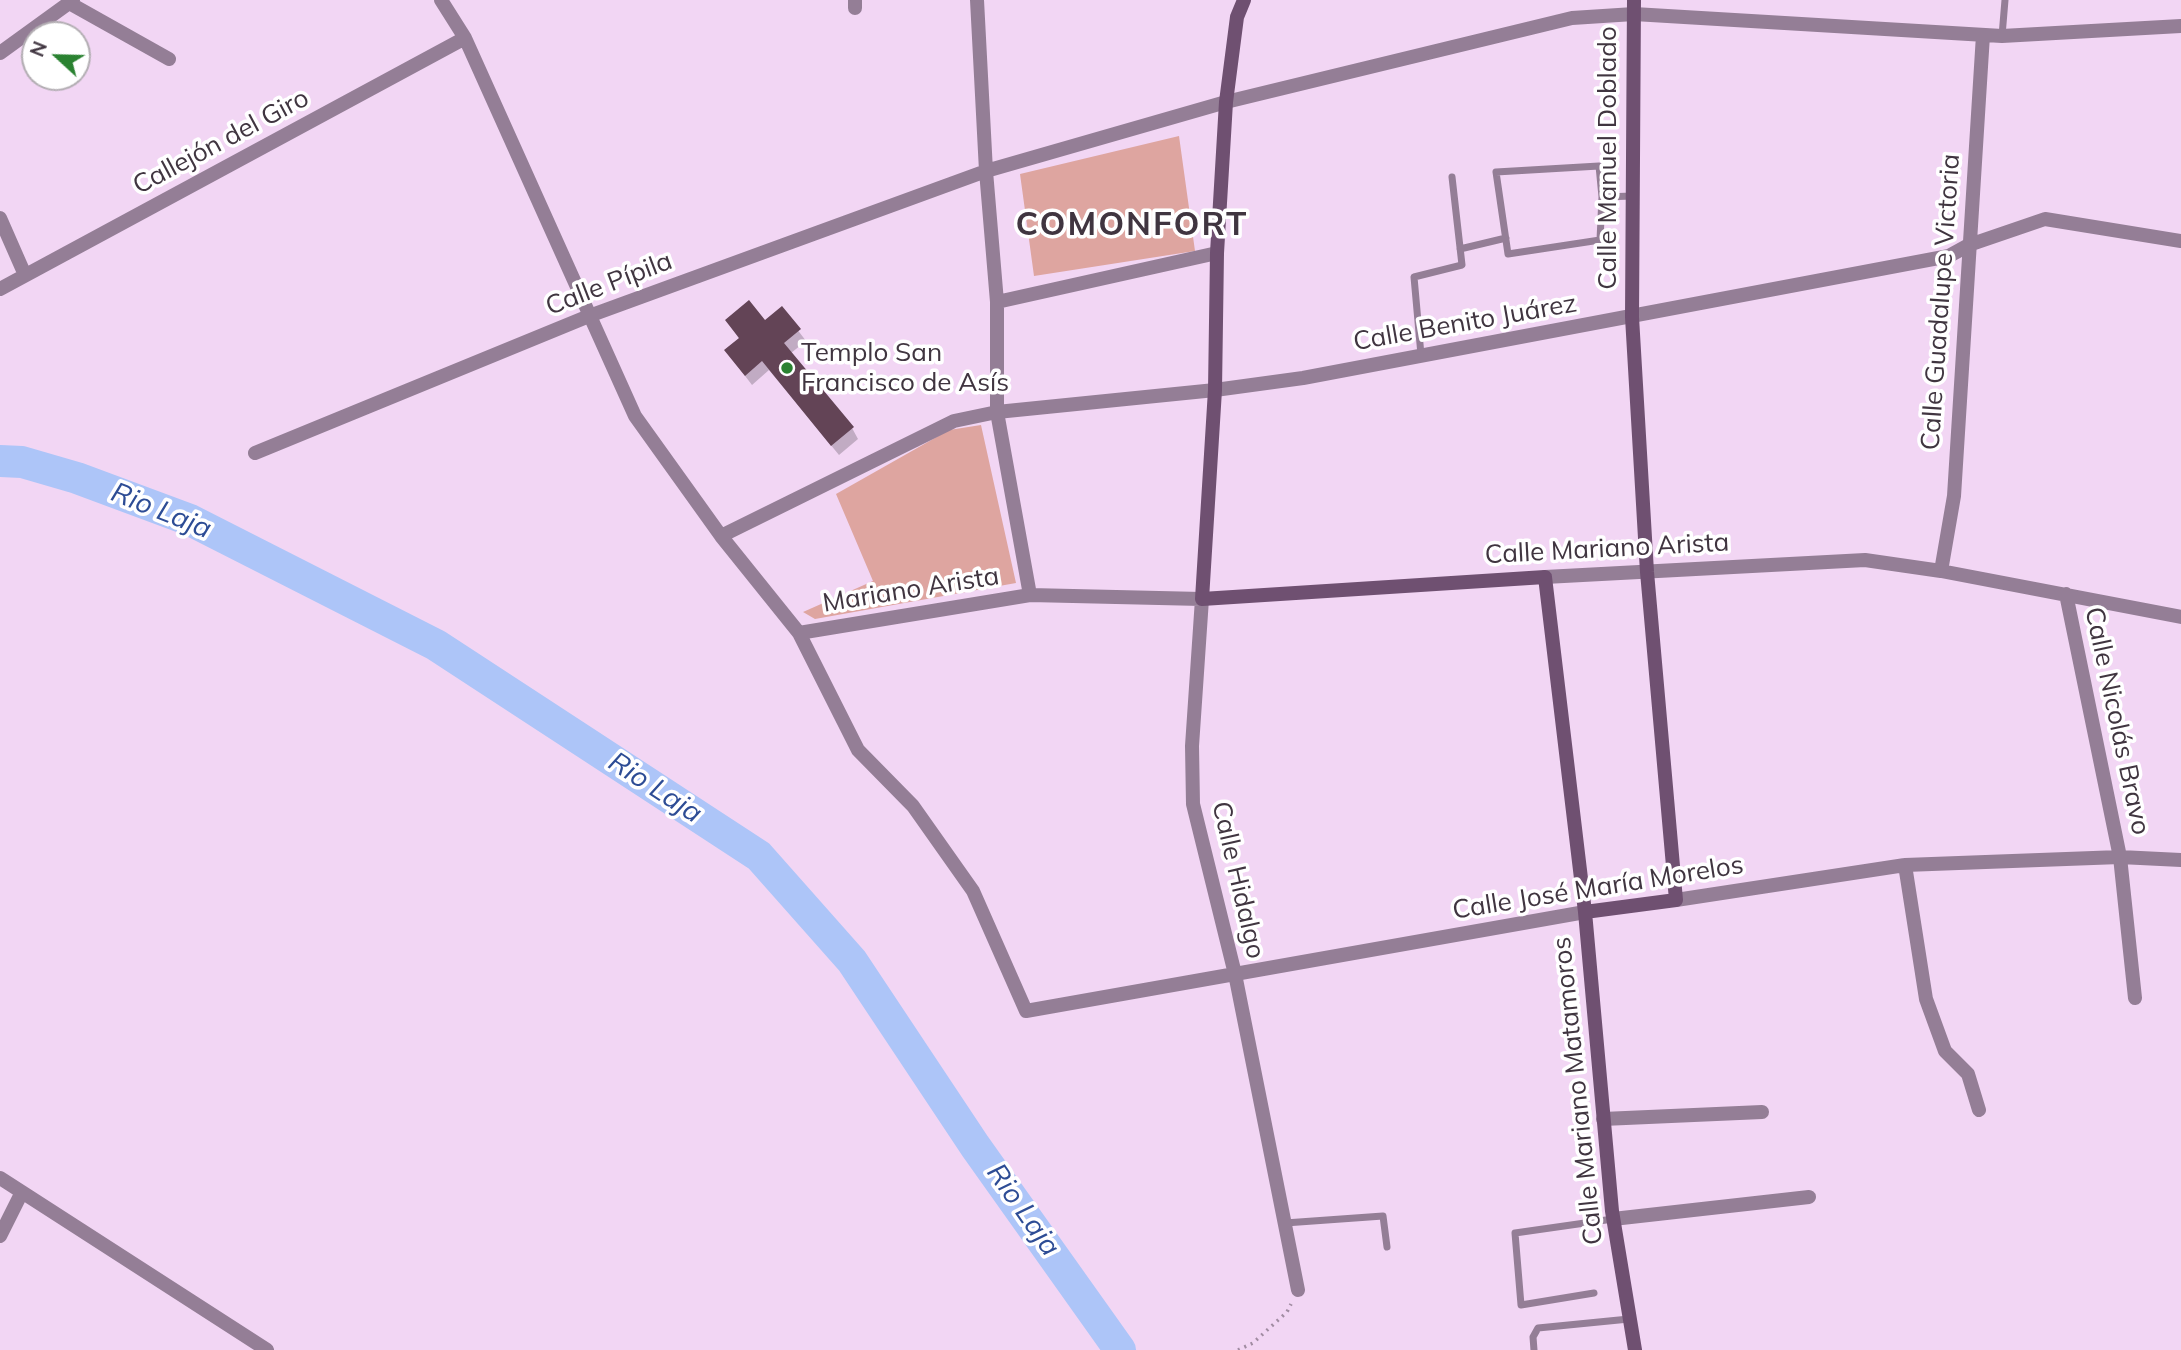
<!DOCTYPE html>
<html>
<head>
<meta charset="utf-8">
<style>
	body { margin:0 }
	#map { position:relative; width:2181px; height:1350px; overflow:hidden; background:#f2d6f4; font-family:Mulish,sans-serif }
	canvas { display:block }
	.north { position:absolute; left:21px; top:21px; width:70px; height:70px; box-sizing:border-box; background:#fff; border:2px solid #b3aeb3; border-radius:50%; rotate:292deg; font-size:19px; font-weight:700; line-height:28px; text-align:center; color:#403540 }
	.north::after { content:''; display:block; margin:auto; width:24px; height:32px; background:#2a8231; clip-path:polygon(50% 0,100% 100%,50% 72%,0 100%) }
</style>
</head>
<body>
<div id="map">
<canvas width="2181" height="1350"></canvas>
<div class="north">N</div>
</div>
<script>
const c = document.querySelector('canvas').getContext('2d');
c.lineJoin = 'round';
function fillPath(path, color) { c.fillStyle = color; c.fill(path, 'evenodd'); }
const shape = rows => new Path2D(rows.map(r => 'M' + r).join(''));
function strokePath(path, color, width, dash) { c.strokeStyle = color; c.lineWidth = width; c.lineCap = dash ? 'butt' : 'round'; c.setLineDash(dash || []); c.stroke(path); }
function drawText(font, color, halo, rows, align = 'center') {
  c.font = font + ' Mulish,sans-serif'; c.lineWidth = 7; c.setLineDash([]); c.textBaseline = 'middle'; c.strokeStyle = halo; c.fillStyle = color; for (const [text, x, y, turn = 0] of rows) {
    c.save(); c.translate(x, y); c.rotate((+turn || 0) * Math.PI / 180); c.textAlign = isNaN(turn) ? turn : align; if (halo) c.strokeText(text, 0, 0); c.fillText(text, 0, 0); c.restore();
  }
}
const green = shape([
	[1179,136,1195,251,1034,276,1020,174],
	[981,425,1016,583,815,619,803,612,873,581,836,494,949,430]
]);
const shadow = shape([
	[781,308,806,341,791,353,852,428,858,439,839,455,769,370,752,385,726,351,740,340,727,321,764,322]
]);
const river = shape([
	[0,461,22,462,77,478,190,520,436,645,759,856,852,961,975,1146,1120,1350]
]);
const building = shape([
	[749,300,765,320,782,306,801,329,784,343,854,427,831,446,762,361,745,376,724,350,739,338,725,320]
]);
const path = shape([
	[1238,1350,1253,1343,1287,1312,1291,1304]
]);
const lane = shape([
	[2002,36,2005,0],
	[1602,197,1600,240,1508,254,1496,172,1599,166,1602,197,1633,196],
	[1460,249,1506,238],
	[1421,355,1414,277,1462,265,1452,177],
	[1285,1223,1383,1216,1387,1247],
	[1594,1293,1521,1305,1515,1233,1613,1219],
	[1534,1350,1533,1337,1538,1328,1629,1319]
]);
const street = shape([
	[441,0,465,38,635,416,721,536,799,633,858,750,913,806,973,891,1026,1011,1585,912],
	[855,0,855,8],
	[977,0,986,171,997,302,997,412,1030,595],
	[69,3,169,59],
	[0,53,73,0],
	[0,218,25,275],
	[0,289,465,38],
	[997,302,1217,253],
	[255,453,589,316,986,171,1226,102,1572,18,1634,14,2002,36,2181,26],
	[721,536,954,421,997,412,1215,390,1303,378,1949,256,1969,245,2045,219,2181,241],
	[1941,571,1954,496,1983,35],
	[1545,577,1865,560,1941,571,2181,617],
	[2066,594,2120,857,2135,998],
	[799,633,1030,595,1202,599,1192,746,1193,804,1235,974,1298,1290],
	[1905,865,1926,999,1945,1051,1968,1074,1979,1110],
	[1676,900,1905,865,2120,857,2181,860],
	[1603,1119,1762,1112],
	[0,1178,267,1350],
	[1613,1219,1809,1197],
	[0,1236,22,1192]
]);
const secondary = shape([
	[1244,0,1237,17,1226,102,1217,253,1215,390,1202,599,1545,577,1585,912,1612,1211,1635,1350],
	[1585,912,1676,900,1647,572,1632,317,1634,0]
]);
const markers = [
	[787,368,7,"#2a8231"]
];
const streetNames = [
	["Callejón del Giro",221,142,-28],
	["Calle Manuel Doblado",1608,158,-90],
	["Calle Pípila",609,284,-21],
	["Calle Guadalupe Victoria",1941,302,-86],
	["Calle Benito Juárez",1465,323,-10],
	["Calle Mariano Arista",1607,549,-3],
	["Mariano Arista",911,590,-9],
	["Calle Nicolás Bravo",2117,721,78],
	["Calle Hidalgo",1238,880,77],
	["Calle José María Morelos",1598,888,-9],
	["Calle Mariano Matamoros",1578,1091,-96]
];
const poiNames = [
	["Templo San",801,353],
	["Francisco de Asís",801,383]
];
const waterNames = [
	["Rio Laja",161,511,22],
	["Rio Laja",655,788,33],
	["Rio Laja",1023,1210,55]
];
const districtNames = [
	["COMONFORT",1132,225]
];
fillPath(green, '#dea5a0');
fillPath(shadow, '#0003');
strokePath(river, '#adc5f8', 32);
fillPath(building, '#634456');
strokePath(path, '#a18ca2', 3.5, [2, 5]);
strokePath(lane, '#947e96', 7);
strokePath(street, '#947e96', 14);
strokePath(secondary, '#6f5071', 14);
for (const [x, y, r, color] of markers) { const dot = new Path2D(); dot.arc(x, y, r, 0, 2 * Math.PI); c.fillStyle = color; c.fill(dot); strokePath(dot, '#fff', 2.5); }
drawText('26px', '#403540', '#fff', streetNames);
drawText('26px', '#403540', '#fff', poiNames, 'left');
drawText('italic 28px', '#2d4c95', '#fff', waterNames);
c.letterSpacing = '2px';
drawText('bold 33px', '#403540', '#fff', districtNames);
c.letterSpacing = '0px';
</script>
</body>
</html>
